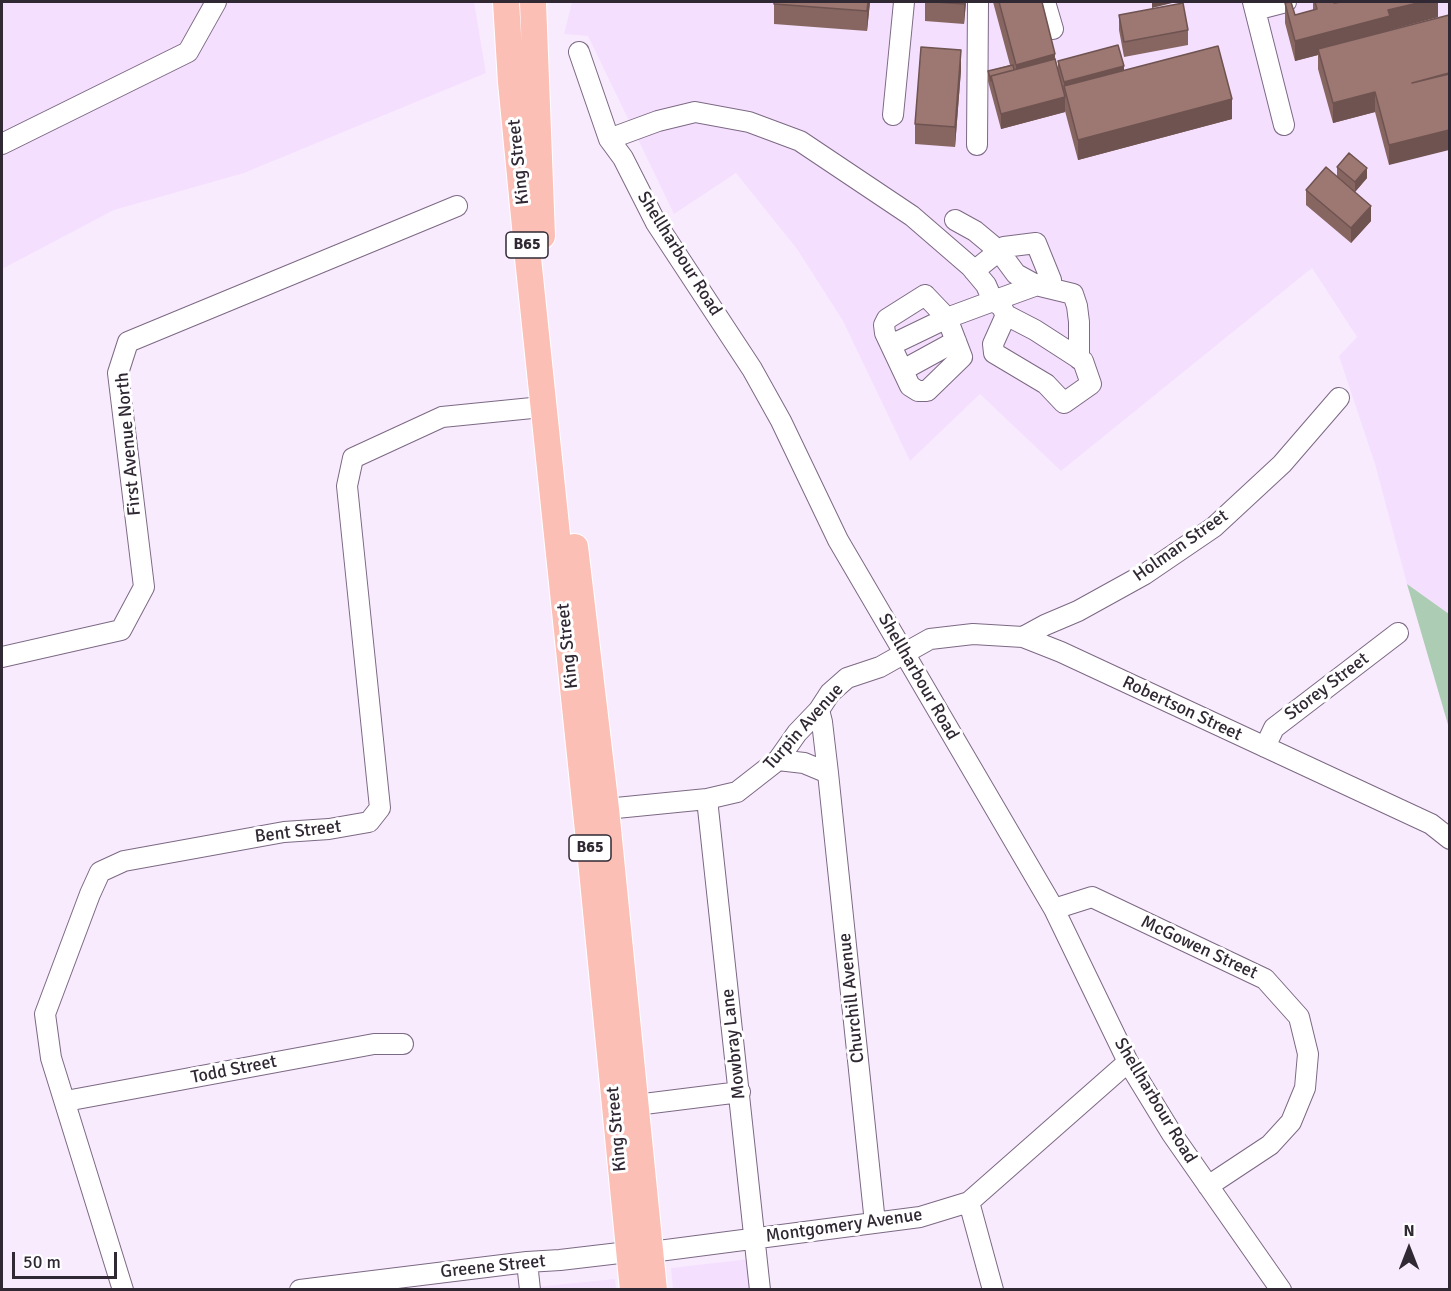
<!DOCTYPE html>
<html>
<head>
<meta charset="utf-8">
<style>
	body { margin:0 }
	#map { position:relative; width:1451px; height:1291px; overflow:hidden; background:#f9ebfe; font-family:Signika,sans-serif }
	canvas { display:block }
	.frame { position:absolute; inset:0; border:3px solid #302833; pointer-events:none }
	.north { position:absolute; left:1379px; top:1219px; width:60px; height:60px; -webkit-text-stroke:4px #fff; paint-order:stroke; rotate:0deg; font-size:16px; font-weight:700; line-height:24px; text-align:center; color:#302833 }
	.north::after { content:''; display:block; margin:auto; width:21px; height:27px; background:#302833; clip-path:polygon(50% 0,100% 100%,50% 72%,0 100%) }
	.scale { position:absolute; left:12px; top:1252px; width:105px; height:27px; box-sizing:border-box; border:3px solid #302833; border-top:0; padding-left:8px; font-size:18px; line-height:21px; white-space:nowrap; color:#302833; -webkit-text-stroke:4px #fff; paint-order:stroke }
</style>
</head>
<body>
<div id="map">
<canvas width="1451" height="1291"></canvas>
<div class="frame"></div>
<div class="north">N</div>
<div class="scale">50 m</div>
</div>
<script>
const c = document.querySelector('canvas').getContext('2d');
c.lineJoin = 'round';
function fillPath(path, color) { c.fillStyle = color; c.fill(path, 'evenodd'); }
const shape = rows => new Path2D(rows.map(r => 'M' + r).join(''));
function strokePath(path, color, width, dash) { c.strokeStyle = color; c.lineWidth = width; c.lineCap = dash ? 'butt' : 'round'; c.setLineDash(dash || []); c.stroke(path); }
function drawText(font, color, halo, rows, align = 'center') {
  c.font = font + ' Signika,sans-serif'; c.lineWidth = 6; c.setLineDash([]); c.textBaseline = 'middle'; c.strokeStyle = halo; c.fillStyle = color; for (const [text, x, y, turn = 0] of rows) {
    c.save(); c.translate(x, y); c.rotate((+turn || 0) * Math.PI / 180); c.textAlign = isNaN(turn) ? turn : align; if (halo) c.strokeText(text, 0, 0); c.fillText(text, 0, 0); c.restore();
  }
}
const built = shape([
	[2,2,474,2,486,73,244,173,114,210,2,269],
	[572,2,1449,2,1449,614,1407,584,1375,464,1339,356,1357,337,1312,268,1061,471,980,394,910,461,843,321,797,249,736,173,674,214,588,36,564,34],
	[766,1257,770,1289,673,1289,671,1268],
	[615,1279,616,1289,535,1290,535,1287]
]);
const green = shape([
	[1407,584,1449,614,1449,728]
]);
const minor = shape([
	[1045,2,1053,29],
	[1253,2,1284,125],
	[1255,10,1286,2],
	[579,52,609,139,623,158,656,223,752,369,781,421,838,540,1054,909,1128,1062,1172,1134,1281,1290],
	[893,115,904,2],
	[609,139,658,121,695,112,749,122,800,141,912,216,971,267,986,285,993,301,947,318,891,345],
	[2,144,188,52,216,2],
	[977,145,978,2],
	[955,220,975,231,999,251,1016,274,1036,285,1073,294,1077,306,1079,322,1079,359],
	[974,271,1004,247,1036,243,1051,280,993,301],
	[925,295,947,318,962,357,927,391,918,391,910,386,885,333,884,325,887,319,925,295],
	[993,301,1001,306,1006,315,1035,330,1083,361,1091,384,1064,403,1046,384,994,353,993,344,1006,315],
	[903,370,956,341],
	[1023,637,1045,625,1078,611,1145,574,1214,527,1282,464,1339,398],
	[2,657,121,630,144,587,118,373,128,342,457,206],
	[819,710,822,722,828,773,875,1223],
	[1265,747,1274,728,1398,633],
	[778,760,804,763,828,773],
	[707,799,760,1290],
	[599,819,606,809,707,799,737,792,778,760,797,733,819,710,830,693,847,678,880,667,930,639,973,634,1023,637,1061,652,1431,824,1450,839],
	[1054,909,1092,897,1265,979,1299,1017,1308,1054,1305,1088,1291,1122,1270,1145,1208,1186],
	[66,1101,374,1044,403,1044],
	[636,1105,740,1092],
	[969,1202,993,1290],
	[651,1252,920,1217,969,1202,1128,1062],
	[527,1262,530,1290],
	[123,1290,51,1058,45,1014,90,894,100,872,124,861,284,832,329,829,369,822,380,808,347,486,353,458,442,417,542,407],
	[300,1290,527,1262,560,1260,628,1252,632,1249,636,1240]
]);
const major = shape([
	[506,2,511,82,528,258,590,850,633,1290],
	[533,2,542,236],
	[575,547,606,809,654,1290]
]);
const wall = shape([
	[774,2,870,2,867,31,774,24],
	[925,2,966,2,964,24,925,21],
	[993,2,1042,2,1058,70,1058,61,1124,71,1232,119,1078,160,1065,111,1065,112,1001,129,988,81,988,71,1010,65],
	[1313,2,1334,2,1334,3,1438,2,1438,17,1390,30,1389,165,1375,112,1333,123,1318,69,1318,55,1295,61,1285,23,1285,3,1295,15,1313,10],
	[1119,15,1188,30,1188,45,1124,57,1119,30],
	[961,70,955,147,915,144,915,124],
	[1337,167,1367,178,1355,192,1371,221,1351,243,1306,205,1306,190,1337,176]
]);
const shadedWall = shape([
	[868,2,870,2,867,31,867,11],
	[964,2,966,2,964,24],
	[1159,2,1176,2,1152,8,1152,3],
	[1422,2,1438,2,1438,17,1318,49,1318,55,1295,61,1295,41,1388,10],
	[961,50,961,70,955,147,955,127],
	[1055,54,1055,74,1016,75,1016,65],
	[1124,66,1124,81,1064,86,1064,97,1064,82],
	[1375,92,1375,112,1333,123,1333,103],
	[1065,97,1065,112,1001,129,1001,114],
	[1232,99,1232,119,1078,160,1078,140],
	[1449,130,1449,150,1389,165,1389,145],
	[1367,168,1367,178,1355,192,1355,182],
	[1371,206,1371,221,1351,243,1351,228]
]);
const building = shape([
	[774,2,868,2,867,11,774,4,774,2],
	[935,2,964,2,964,4,935,2],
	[999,2,1042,2,1055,54,1016,65,999,2],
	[1289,2,1291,2,1295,15,1317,9,1315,2,1334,2,1334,3,1341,2,1422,2,1388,10,1390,16,1295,41,1285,3,1289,2],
	[1183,3,1188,30,1124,42,1119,15,1183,3],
	[1449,15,1449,73,1412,83,1449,74,1449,130,1389,145,1375,92,1333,103,1318,49,1449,15],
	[1118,45,1124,66,1064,82,1058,61,1118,45],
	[1218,46,1232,99,1078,140,1064,86,1218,46],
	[921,47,961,50,955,127,915,124,921,47],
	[1055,59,1065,97,1001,114,991,76,1055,59],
	[1013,65,1014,70,991,76,991,81,988,71,1013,65],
	[1349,153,1367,168,1355,182,1337,167,1349,153],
	[1326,167,1371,206,1351,228,1306,190,1326,167]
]);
const shields = [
	[527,245,42],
	[590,848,42]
];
const shieldNames = [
	["B65",527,245],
	["B65",590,848]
];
const streetNames = [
	["King Street",519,162,-96],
	["Shellharbour Road",679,254,58],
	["First Avenue North",129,444,-95],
	["Holman Street",1181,546,-35],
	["King Street",568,646,-96],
	["Shellharbour Road",918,677,60],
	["Storey Street",1327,687,-37],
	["Robertson Street",1182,709,25],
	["Turpin Avenue",804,727,-48],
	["Bent Street",298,832,-7],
	["McGowen Street",1199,948,25],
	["Churchill Avenue",852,998,-96],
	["Mowbray Lane",734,1044,-96],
	["Todd Street",234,1070,-11],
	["Shellharbour Road",1155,1101,59],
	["King Street",617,1129,-95],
	["Montgomery Avenue",844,1226,-8],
	["Greene Street",493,1267,-6]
];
fillPath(built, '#f5dffe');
fillPath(green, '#acccb3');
strokePath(minor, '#7c6984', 22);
strokePath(major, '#fff', 28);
strokePath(minor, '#fff', 20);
strokePath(major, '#fbbfb6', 26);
fillPath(wall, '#876662');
fillPath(shadedWall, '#6e5350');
fillPath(building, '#9d7772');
strokePath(building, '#6e5350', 1.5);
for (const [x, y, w] of shields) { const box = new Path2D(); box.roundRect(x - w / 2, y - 13, w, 26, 4.5); c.fillStyle = '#fff'; c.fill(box); strokePath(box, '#302833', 1.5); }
drawText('bold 16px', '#302833', null, shieldNames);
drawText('18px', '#302833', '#fff', streetNames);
</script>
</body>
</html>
